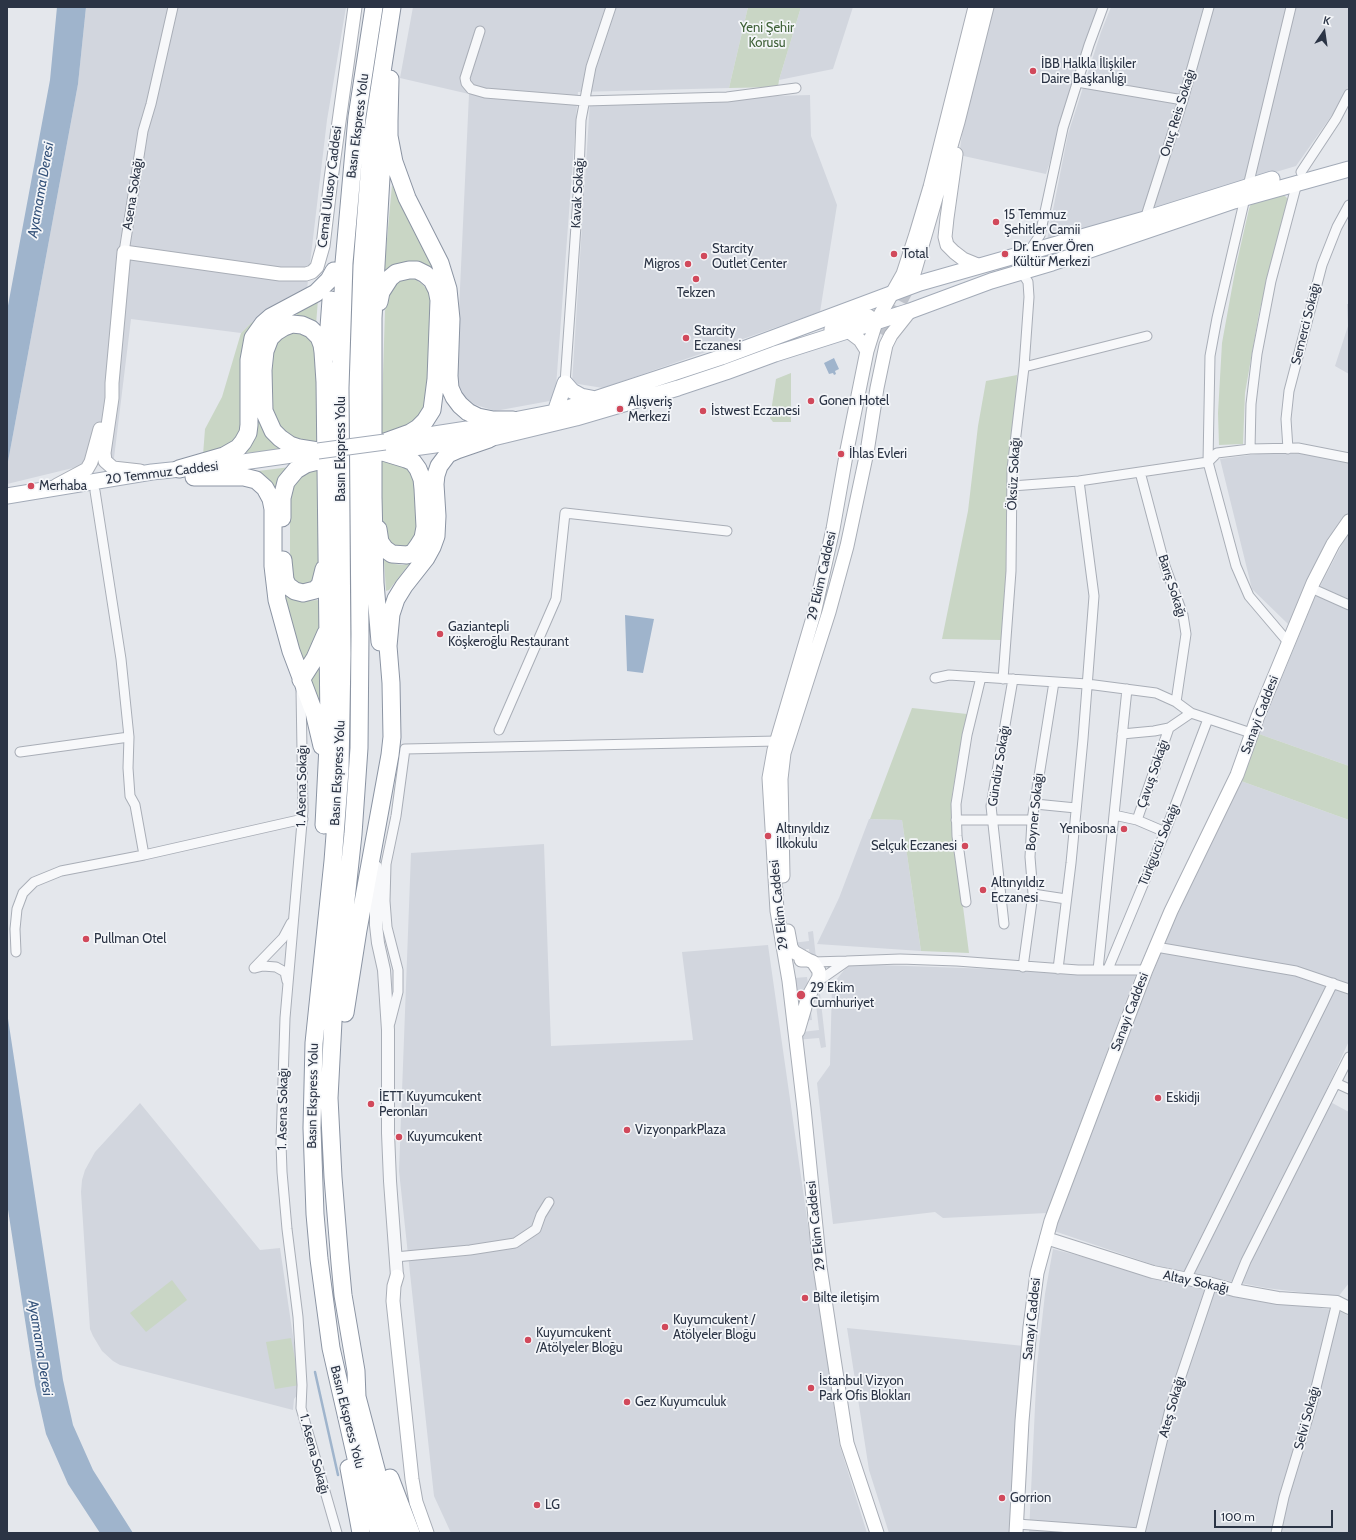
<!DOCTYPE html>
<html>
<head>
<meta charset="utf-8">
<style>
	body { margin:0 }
	#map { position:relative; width:1356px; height:1540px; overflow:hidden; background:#e4e7ec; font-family:Cabin,sans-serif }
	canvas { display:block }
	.frame { position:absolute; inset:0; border:8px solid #2b3445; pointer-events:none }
	.north { position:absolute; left:1304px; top:12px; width:40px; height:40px; -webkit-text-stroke:3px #f4f6f9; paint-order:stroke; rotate:13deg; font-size:11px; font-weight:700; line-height:16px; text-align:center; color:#2b3445 }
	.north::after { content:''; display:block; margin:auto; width:14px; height:18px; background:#2b3445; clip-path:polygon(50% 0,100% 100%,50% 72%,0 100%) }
	.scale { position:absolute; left:1214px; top:1510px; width:119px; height:18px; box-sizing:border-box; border:2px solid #2b3445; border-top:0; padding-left:5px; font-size:12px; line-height:14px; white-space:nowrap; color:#2b3445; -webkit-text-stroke:3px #f4f6f9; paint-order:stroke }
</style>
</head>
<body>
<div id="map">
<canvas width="1356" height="1540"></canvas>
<div class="frame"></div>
<div class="north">K</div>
<div class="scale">100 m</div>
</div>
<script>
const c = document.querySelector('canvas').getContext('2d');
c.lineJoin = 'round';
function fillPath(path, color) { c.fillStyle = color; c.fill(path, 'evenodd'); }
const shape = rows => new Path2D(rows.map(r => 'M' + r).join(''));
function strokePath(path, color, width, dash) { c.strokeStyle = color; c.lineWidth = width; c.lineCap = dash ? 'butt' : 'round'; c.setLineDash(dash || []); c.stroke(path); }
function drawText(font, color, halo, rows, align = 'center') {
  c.font = font + ' Cabin,sans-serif'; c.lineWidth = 3.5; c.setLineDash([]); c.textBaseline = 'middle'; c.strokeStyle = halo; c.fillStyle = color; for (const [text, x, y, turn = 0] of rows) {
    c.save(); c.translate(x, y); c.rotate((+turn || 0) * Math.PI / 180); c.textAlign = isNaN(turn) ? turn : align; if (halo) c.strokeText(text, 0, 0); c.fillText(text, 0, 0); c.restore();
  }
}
const built = shape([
	[86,7,346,7,327,120,307,289,251,323,241,333,131,319,114,458,7,484,7,467,78,84],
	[413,7,748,7,729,88,578,92,555,400,495,411,473,404,462,397,456,375,469,94,400,78],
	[801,7,853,7,833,69,779,80],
	[994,7,1100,7,1046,174,959,155,967,101],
	[1111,7,1349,7,1349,85,1339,105,1296,166,1047,240,1068,134,1101,32],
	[810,95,811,136,837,205,820,312,603,388,572,383,590,101],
	[1347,304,1349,304,1349,374,1335,366,1348,326],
	[1308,453,1349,463,1349,514,1342,524,1288,624,1252,589,1220,459,1258,454],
	[1349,531,1349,766,1259,734,1316,594],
	[1241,781,1349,820,1349,1041,1323,1098,1349,1112,1349,1283,1338,1297,1266,1288,1163,1268,1054,1231,1157,962,1178,912],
	[869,819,902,820,921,951,817,944,839,898],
	[544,844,551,1046,693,1040,682,952,768,945,839,1443,867,1533,451,1533,434,1496,399,1171,411,853],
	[813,931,826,1047,821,1048,819,1038,795,1040,796,1051,790,1051,777,935,784,944,809,941,808,932],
	[806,949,809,949,814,989,809,990,807,977,794,978,785,951,806,953],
	[815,996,819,1030,794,1033,799,1021,812,1020,809,997],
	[849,964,1136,974,1047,1213,943,1218,935,1212,833,1224,817,1083,830,1065,832,985],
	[140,1103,260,1250,280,1248,300,1384,298,1394,294,1399,293,1410,120,1365,113,1361,102,1351,93,1336,90,1329,81,1192,82,1180,85,1170,95,1152],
	[1053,1249,1205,1289,1339,1311,1349,1316,1349,1533,1029,1533,1037,1365,1045,1294],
	[847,1328,1024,1346,1012,1533,889,1533,869,1470]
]);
const green = shape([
	[748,7,801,7,779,80,778,87,729,88],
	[392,185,407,216,440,281,384,272],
	[1283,194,1288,199,1259,313,1245,393,1243,444,1219,445,1218,413,1222,343,1236,266,1249,209,1252,201],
	[406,278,415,279,422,284,428,290,431,298,433,310,426,408,411,426,381,436,385,311,387,297,393,285],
	[318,299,316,325,297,319,296,310],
	[266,314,242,435,224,449,203,455,205,429,222,397,241,333,251,323],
	[292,332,307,336,313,342,316,348,320,443,300,443,275,424,270,401,271,359,279,339],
	[791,373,791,422,773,422,770,418,776,379],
	[1017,375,1007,560,1001,640,942,639,968,511,978,426,986,381],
	[255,399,291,449,245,453,253,433],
	[381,460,403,464,416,477,417,531,411,545,400,550,386,542,382,524],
	[290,467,278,496,272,484,258,471],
	[320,468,319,564,317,579,306,586,296,583,290,573,290,525,288,507,295,477],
	[384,560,395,564,403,565,410,563,389,590,386,591],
	[285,594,302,601,319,600,319,640,304,668,284,596],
	[319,659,322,714,309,679],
	[912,708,967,714,952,795,951,814,969,953,921,951,902,820,870,819],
	[1259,734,1349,766,1349,820,1241,781],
	[172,1280,187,1300,146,1332,130,1313],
	[291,1338,300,1385,275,1389,266,1342]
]);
const water = shape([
	[57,7,86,7,78,84,7,467,7,311,50,80],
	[834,358,839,369,835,371,836,374,834,375,833,373,829,374,824,363],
	[625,615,654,619,643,673,627,671],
	[7,1012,63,1380,73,1425,93,1470,133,1533,100,1533,68,1484,46,1434,35,1385,7,1203]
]);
const stream = shape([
	[315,1372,338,1475]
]);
const secondaryTunnel = shape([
	[881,334,897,309,911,282]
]);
const minor = shape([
	[480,31,465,78,466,83,471,89,485,93,585,101,727,97,796,88],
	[1077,82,1183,100],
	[1301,172,1336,119,1349,94],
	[1248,186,1291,7],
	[1245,198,1217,318,1210,356,1208,462,1236,566,1249,596,1288,642],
	[1145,219,1183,100,1209,7],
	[124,252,143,131,151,104,173,7],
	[1026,252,1032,247,1040,235,1063,128,1089,45,1103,7],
	[1024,367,1147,336],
	[565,383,578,197,581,120,591,67,611,7],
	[1250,449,1251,404,1257,354,1271,281,1297,183],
	[1288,449,1286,419,1289,391,1322,265,1337,227,1349,205],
	[1140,472,1165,566,1183,615,1186,634,1176,702],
	[1012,486,1079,481,1208,462,1217,453,1250,449,1298,448,1349,458],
	[1311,588,1349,605],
	[935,678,949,675,1087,684,1156,693,1176,702,1191,713,1251,733],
	[1003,679,1011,571,1012,469,1024,367,1029,297,1028,282,1021,271],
	[301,690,303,811,285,1018,281,1143,282,1172,287,1229,298,1317,302,1385,301,1408,337,1533],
	[499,730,556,599,565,513,727,531],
	[1122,734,1154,731,1169,728,1191,713],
	[20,752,129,737],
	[1035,804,1076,808],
	[1114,815,1137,820,1165,832],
	[956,820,1032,820],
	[1137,820,1169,728],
	[144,855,303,819],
	[1033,894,1066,899],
	[966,902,957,836,956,804,967,735,981,677],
	[1004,924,991,806,1013,679],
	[1156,947,1296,971,1349,989],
	[16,952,15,929,17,909,23,893,34,882,61,871,144,855,135,805,130,796,128,768,129,737,121,659,95,491],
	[847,961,900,959,957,961,1078,970,1146,970],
	[813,962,847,961,817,982],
	[1023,967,1033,894,1030,857,1032,820,1054,682],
	[254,968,283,938,291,923],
	[255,968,263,966,276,967,285,972,287,981],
	[1058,969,1071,863,1083,739,1094,596,1079,481],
	[1108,969,1165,832,1208,719],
	[1098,970,1127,689],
	[390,1023,398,992,398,970,387,927,385,901,386,864,396,816,405,749,777,741],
	[1336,1083,1349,1089],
	[395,1257,470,1250,515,1243,536,1229,541,1215,549,1202],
	[1186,1279,1333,983],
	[1234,1290,1246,1261,1349,1057],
	[1017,1524,1140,1533],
	[1140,1533,1170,1409,1212,1284],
	[1276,1533,1284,1497,1311,1408,1337,1302]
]);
const tertiary = shape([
	[376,867,376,925,378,943,384,970,388,1030,388,1133,390,1181,397,1276],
	[1046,1238,1153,1272,1208,1283,1234,1290,1278,1298,1337,1302,1349,1308]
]);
const secondary = shape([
	[956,154,947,218,945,237,947,245,954,252,963,259,980,266],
	[913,277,958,122,987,7],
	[831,329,869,316],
	[848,331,860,340,867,351],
	[140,471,113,468,105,461,104,453,112,398,112,383,124,252,280,274,306,274,312,272,317,267,323,246,331,179,355,7],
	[57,485,87,469,91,462,100,429],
	[783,876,781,779,784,753,829,612,847,546,867,452,877,388,886,345,891,335,910,311],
	[788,931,791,947,794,952,808,960],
	[798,1031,808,997,819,977,819,971,813,962,808,960,801,960],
	[397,1276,394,1286,393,1301,412,1479,416,1502,427,1533],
	[877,1533,847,1443,832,1346,820,1267,804,1108,789,981,777,911,769,778,774,750,814,614,833,529,847,450,867,351,876,322,903,274,916,234,930,187,975,7],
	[1016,1533,1022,1421,1030,1327,1037,1273,1051,1221,1146,970,1171,911,1237,775,1258,716,1313,583,1333,544,1349,521]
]);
const primary = shape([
	[555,412,565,383,572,391,581,396,596,399],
	[402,439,467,429,555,412,722,357,920,283,1145,219,1272,179],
	[385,452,471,440,489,439,576,418,678,388,726,372,775,354,910,311,991,281,1052,263,1234,201,1349,169],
	[7,496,152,472,229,464,313,452]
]);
const motorway = shape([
	[374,7,357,117,344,263,340,388,342,654,340,770,333,861,314,1043,312,1128,315,1214,319,1259,331,1348,356,1458,379,1533],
	[392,7,372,137,362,266,358,388,360,634,359,748,353,834,333,1021,329,1098,333,1177,340,1263,343,1295,356,1371,357,1397,377,1473,396,1533],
	[390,79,389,121,389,136,394,162,407,198,440,263,448,289,451,319,449,376,450,388,454,397,460,405,468,412,478,417,493,420,513,420],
	[379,302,381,292,390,278,396,273,409,270,417,270,425,274,432,280,437,290,439,300,436,379,432,410,425,421,418,428,410,433,385,442],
	[327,354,331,300],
	[318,451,299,448,290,445,280,438,273,431,264,411,263,370,265,351,270,338,276,332,284,327,292,324,302,325,311,329,319,337,322,345,323,352,325,382,329,726,324,825],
	[179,469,224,456,238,448,243,442,248,433,249,425,249,360,253,338,263,324,271,317,316,293,329,280,334,271],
	[194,477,244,477,256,480,265,488,271,499,273,509,273,566,277,600,291,651,314,712,322,746],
	[282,518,282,498,286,482,296,470,306,464,318,461],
	[378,529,380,542,385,549,392,554,407,555,413,553,418,546,423,538,425,527,423,489,422,479,418,469,413,462,406,459,383,452],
	[283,560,285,580,288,586,295,591,303,593,315,590,320,585,324,569],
	[380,642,375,583,373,497,373,318,384,124],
	[301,680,315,658,326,633],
	[345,1013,358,930,390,755,392,737,391,683,388,646,391,614,396,599,404,586,426,558,432,547,436,536,437,516,435,484,436,475,439,466,448,454,457,450,489,439],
	[349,1468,361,1533],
	[390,1478,411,1533]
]);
const primaryBridge = shape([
	[318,451,385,442]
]);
const markers = [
	[1033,71,4,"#d1495b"],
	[996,222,4,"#d1495b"],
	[894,254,4,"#d1495b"],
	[1005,254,4,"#d1495b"],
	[704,256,4,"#d1495b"],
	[688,264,4,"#d1495b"],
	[696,279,4,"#d1495b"],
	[686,338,4,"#d1495b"],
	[811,401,4,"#d1495b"],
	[620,409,4,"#d1495b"],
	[703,411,4,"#d1495b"],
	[841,454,4,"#d1495b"],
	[31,486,4,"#d1495b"],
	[440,634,4,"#d1495b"],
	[1124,829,4,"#d1495b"],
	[768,836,4,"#d1495b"],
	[965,846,4,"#d1495b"],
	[983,890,4,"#d1495b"],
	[86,939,4,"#d1495b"],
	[801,995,5,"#d1495b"],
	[1158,1098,4,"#d1495b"],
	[371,1104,4,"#d1495b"],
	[627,1130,4,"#d1495b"],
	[399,1137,4,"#d1495b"],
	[805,1298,4,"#d1495b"],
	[665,1327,4,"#d1495b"],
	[528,1340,4,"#d1495b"],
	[811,1388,4,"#d1495b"],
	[627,1402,4,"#d1495b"],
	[1002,1498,4,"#d1495b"],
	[537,1505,4,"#d1495b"]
];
const parkNames = [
	["Yeni Şehir",767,28],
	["Korusu",767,43]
];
const poiNames = [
	["İBB Halkla İlişkiler",1041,64],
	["Daire Başkanlığı",1041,79],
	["15 Temmuz",1004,215],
	["Şehitler Camii",1004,230],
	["Dr. Enver Ören",1013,247],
	["Kültür Merkezi",1013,262],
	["Starcity",712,249],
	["Outlet Center",712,264],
	["Total",902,254],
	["Migros",680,264,"right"],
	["Tekzen",696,293,"center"],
	["Starcity",694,331],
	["Eczanesi",694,346],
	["Gonen Hotel",819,401],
	["Alışveriş",628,402],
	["Merkezi",628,417],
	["İstwest Eczanesi",711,411],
	["İhlas Evleri",849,454],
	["Merhaba",39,486],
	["Gaziantepli",448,627],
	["Köşkeroğlu Restaurant",448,642],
	["Altınyıldız",776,829],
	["İlkokulu",776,844],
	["Yenibosna",1116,829,"right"],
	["Selçuk Eczanesi",957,846,"right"],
	["Altınyıldız",991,883],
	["Eczanesi",991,898],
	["Pullman Otel",94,939],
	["29 Ekim",810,988],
	["Cumhuriyet",810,1003],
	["İETT Kuyumcukent",379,1097],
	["Peronları",379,1112],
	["Eskidji",1166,1098],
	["VizyonparkPlaza",635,1130],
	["Kuyumcukent",407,1137],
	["Bilte iletişim",813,1298],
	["Kuyumcukent /",673,1320],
	["Atölyeler Bloğu",673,1335],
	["Kuyumcukent",536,1333],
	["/Atölyeler Bloğu",536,1348],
	["İstanbul Vizyon",819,1381],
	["Park Ofis Blokları",819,1396],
	["Gez Kuyumculuk",635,1402],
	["Gorrion",1010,1498],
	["LG",545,1505]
];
const streetNames = [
	["Oruç Reis Sokağı",1178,113,-73],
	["Basın Ekspress Yolu",358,126,-83],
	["Cemal Ulusoy Caddesi",330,187,-83],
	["Kavak Sokağı",578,193,-87],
	["Asena Sokağı",133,194,-81],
	["Semerci Sokağı",1306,324,-76],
	["Basın Ekspress Yolu",341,449,-90],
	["20 Temmuz Caddesi",162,473,-7],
	["Öksüz Sokağı",1014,474,-87],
	["29 Ekim Caddesi",822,576,-77],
	["Barış Sokağı",1172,586,72],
	["Sanayi Caddesi",1260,715,-69],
	["Gündüz Sokağı",999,766,-81],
	["Basın Ekspress Yolu",338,773,-87],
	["Çavuş Sokağı",1153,774,-71],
	["1. Asena Sokağı",302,786,-89],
	["Boyner Sokağı",1035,812,-84],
	["Türkgücü Sokağı",1159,845,-68],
	["29 Ekim Caddesi",779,905,-96],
	["Sanayi Caddesi",1130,1012,-69],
	["Basın Ekspress Yolu",313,1096,-89],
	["1. Asena Sokağı",283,1109,-89],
	["29 Ekim Caddesi",816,1226,-96],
	["Altay Sokağı",1196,1282,12],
	["Sanayi Caddesi",1032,1319,-84],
	["Ateş Sokağı",1172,1407,-74],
	["Basın Ekspress Yolu",347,1417,76],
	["Selvi Sokağı",1307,1418,-75],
	["1. Asena Sokağı",314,1454,75]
];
const waterNames = [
	["Ayamama Deresi",41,190,-80],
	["Ayamama Deresi",40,1348,81]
];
fillPath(built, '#d2d6de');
fillPath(green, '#c9d6c5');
fillPath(water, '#9fb4cc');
strokePath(stream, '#9fb4cc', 2.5);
strokePath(secondaryTunnel, '#bfc3cb', 13, [13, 6]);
strokePath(minor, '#a9aeb7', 11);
strokePath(tertiary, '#a9aeb7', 14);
strokePath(secondary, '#a9aeb7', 15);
strokePath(primary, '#a3abb8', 17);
strokePath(motorway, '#8b94a3', 19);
strokePath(minor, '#f7f8fa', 9);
strokePath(tertiary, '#f7f8fa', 12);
strokePath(secondary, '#fff', 13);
strokePath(primary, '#fff', 15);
strokePath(motorway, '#fff', 17);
strokePath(primaryBridge, '#a3abb8', 17, []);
strokePath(primaryBridge, '#fff', 15);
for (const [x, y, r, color] of markers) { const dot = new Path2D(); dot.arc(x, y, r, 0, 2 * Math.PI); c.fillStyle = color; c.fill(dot); strokePath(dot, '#f4f6f9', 1.5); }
drawText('13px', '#3f6138', '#f4f6f9', parkNames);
drawText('13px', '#2b3445', '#f4f6f9', poiNames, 'left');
drawText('13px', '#2b3445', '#f4f6f9', streetNames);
drawText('italic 14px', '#34527a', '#f4f6f9', waterNames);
</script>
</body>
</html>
